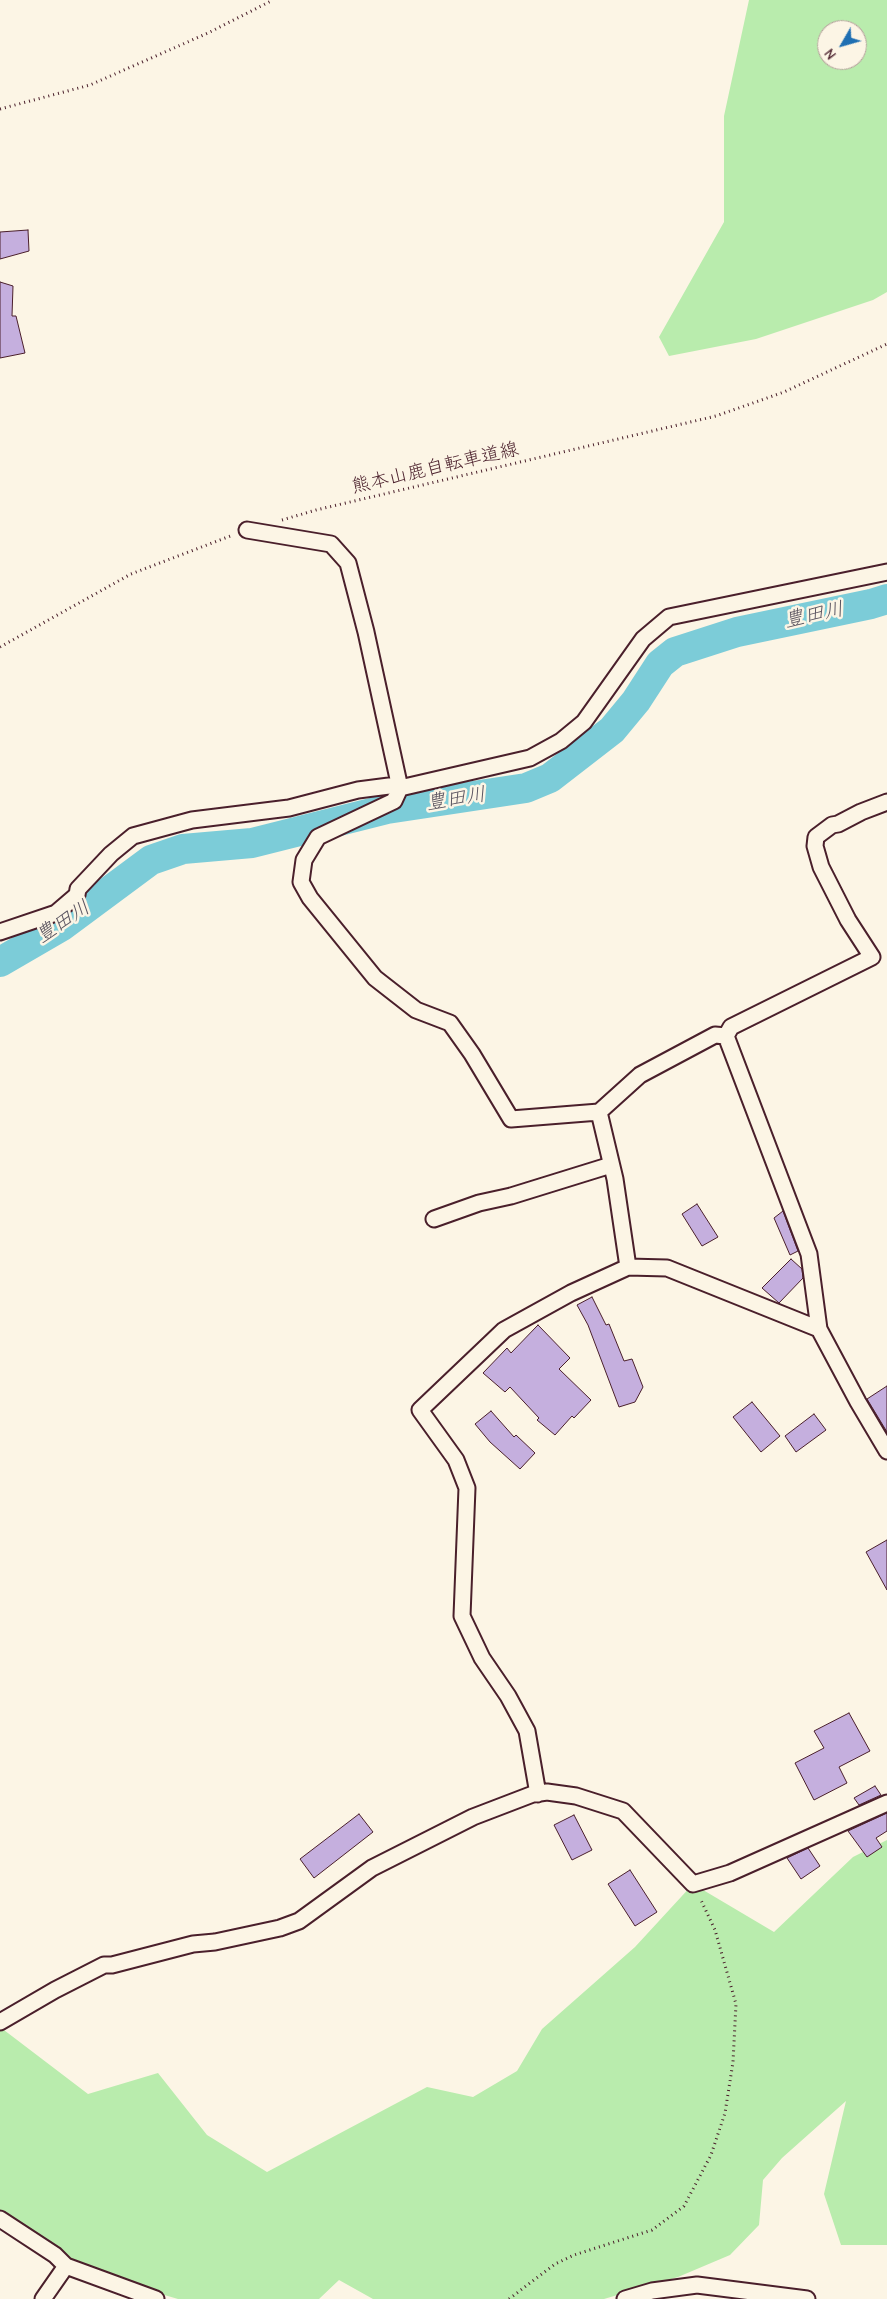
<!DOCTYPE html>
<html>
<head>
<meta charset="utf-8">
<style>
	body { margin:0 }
	#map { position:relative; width:887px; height:2299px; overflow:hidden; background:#fcf5e5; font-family:"Comic Neue",sans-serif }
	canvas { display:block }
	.north { position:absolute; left:817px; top:20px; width:50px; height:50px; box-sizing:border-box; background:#fcf5e5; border:1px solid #b59f9b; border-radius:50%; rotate:232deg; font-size:14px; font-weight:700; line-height:20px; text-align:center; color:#4a1f2b }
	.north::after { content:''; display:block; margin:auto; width:18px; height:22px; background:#1f6fb2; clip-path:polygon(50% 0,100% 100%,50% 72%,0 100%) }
</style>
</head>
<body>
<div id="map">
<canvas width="887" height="2299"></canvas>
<div class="north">N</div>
</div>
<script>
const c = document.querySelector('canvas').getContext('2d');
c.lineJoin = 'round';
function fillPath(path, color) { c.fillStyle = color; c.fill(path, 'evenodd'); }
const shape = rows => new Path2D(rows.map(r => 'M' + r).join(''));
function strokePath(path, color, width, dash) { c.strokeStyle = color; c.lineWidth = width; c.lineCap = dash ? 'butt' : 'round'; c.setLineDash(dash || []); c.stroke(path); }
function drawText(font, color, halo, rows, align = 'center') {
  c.font = font + ' "Comic Neue","Klee One",sans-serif'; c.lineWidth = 5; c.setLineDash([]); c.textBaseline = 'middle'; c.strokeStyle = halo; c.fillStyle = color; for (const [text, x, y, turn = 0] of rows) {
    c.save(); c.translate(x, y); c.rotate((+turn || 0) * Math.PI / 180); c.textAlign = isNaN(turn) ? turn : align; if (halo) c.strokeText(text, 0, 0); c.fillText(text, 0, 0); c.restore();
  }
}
const green = shape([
	[749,0,887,0,887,292,873,300,756,339,669,356,659,337,724,222,724,116],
	[827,30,857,30,857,60,827,60],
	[887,1840,887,2245,841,2245,824,2194,846,2101,782,2158,763,2180,759,2225,730,2255,678,2277,604,2299,373,2299,339,2280,319,2299,178,2299,66,2266,0,2226,0,2027,88,2094,158,2073,207,2135,267,2172,427,2087,473,2097,517,2071,542,2029,635,1947,693,1884,774,1932,853,1857]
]);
const river = shape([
	[0,962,62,926,151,860,183,849,252,843,387,809,526,788,550,778,612,730,636,701,660,664,675,652,737,632,871,604,887,599]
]);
const building = shape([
	[28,230,29,251,0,259,0,232,28,230],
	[0,282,13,286,12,316,16,316,25,353,0,358,0,282],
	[697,1204,718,1237,702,1246,682,1214,697,1204],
	[783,1211,798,1251,790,1255,774,1218,783,1211],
	[791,1259,802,1269,803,1278,779,1303,762,1288,791,1259],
	[592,1297,606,1325,609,1324,624,1361,632,1359,643,1387,635,1402,619,1407,588,1325,577,1305,592,1297],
	[538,1325,570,1358,559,1369,591,1400,574,1418,572,1416,555,1435,537,1420,539,1418,510,1387,505,1392,483,1373,507,1348,511,1353,538,1325],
	[887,1386,887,1432,867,1399,887,1386],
	[752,1402,780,1436,761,1452,733,1417,752,1402],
	[491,1411,514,1437,516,1435,535,1453,520,1469,490,1442,475,1424,491,1411],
	[814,1414,826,1430,796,1452,785,1436,814,1414],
	[887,1540,887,1590,866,1552,887,1540],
	[849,1713,870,1751,839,1767,847,1783,814,1800,795,1763,824,1748,814,1731,849,1713],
	[875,1786,881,1795,859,1805,854,1798,875,1786],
	[887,1813,887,1831,876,1838,882,1847,867,1857,848,1831,887,1813],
	[359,1814,373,1832,314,1878,300,1859,359,1814],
	[574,1815,592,1850,572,1860,554,1825,574,1815],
	[808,1848,820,1866,801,1879,787,1858,808,1848],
	[630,1870,657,1912,635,1926,608,1884,630,1870]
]);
const path = shape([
	[0,109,90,85,208,33,273,0],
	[282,520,316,510,716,416,784,392,887,344],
	[0,647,131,574,233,535],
	[509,2299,555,2264,574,2255,652,2230,684,2206,711,2155,725,2113,733,2062,736,2004,715,1930,700,1898]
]);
const street = shape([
	[247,530,331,544,348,563,366,632,400,788,394,801,318,837,304,860,301,882,310,898,375,978,416,1010,450,1023,472,1054,511,1119,599,1112,640,1075,715,1035,726,1036],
	[0,932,56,913,77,895,78,889,111,854,133,836,192,820,289,808,358,790,389,786,400,788,530,758,561,741,584,722,643,639,669,617,887,572],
	[726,1036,809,1254,819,1329,858,1402,887,1451],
	[726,1036,731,1027,872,957,848,920,821,867,815,846,816,837,832,825,838,824,861,812,887,802],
	[599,1112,615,1179,628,1267],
	[434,1219,479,1203,511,1196,611,1165],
	[538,1794,527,1731,508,1696,482,1658,462,1616,467,1488,456,1460,420,1410,504,1330,571,1293,628,1267,667,1268,819,1329],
	[0,2022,55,1990,104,1965,112,1965,193,1944,215,1942,280,1928,299,1921,372,1868,473,1817,533,1794,547,1792,576,1796,623,1811,693,1884,730,1873,887,1803],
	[0,2219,55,2255,66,2266,156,2299],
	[43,2299,66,2266],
	[625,2299,652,2291,697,2285,807,2299]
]);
const streetNames = [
	["熊本山鹿自転車道線",435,468,-13]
];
const waterNames = [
	["豊田川",814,615,-12],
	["豊田川",456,799,-9],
	["豊田川",63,922,-33]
];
fillPath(green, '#b9ecad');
strokePath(river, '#7cccd8', 30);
fillPath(building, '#c5afde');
strokePath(building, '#4a1f2b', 1);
strokePath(street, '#4a1f2b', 19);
strokePath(path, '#4a1f2b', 3, [1, 4]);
strokePath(street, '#fcf5e5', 15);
drawText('19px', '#4a1f2b', '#fcf5e5', streetNames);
drawText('italic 20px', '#59535f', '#fcf5e5', waterNames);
</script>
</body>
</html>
